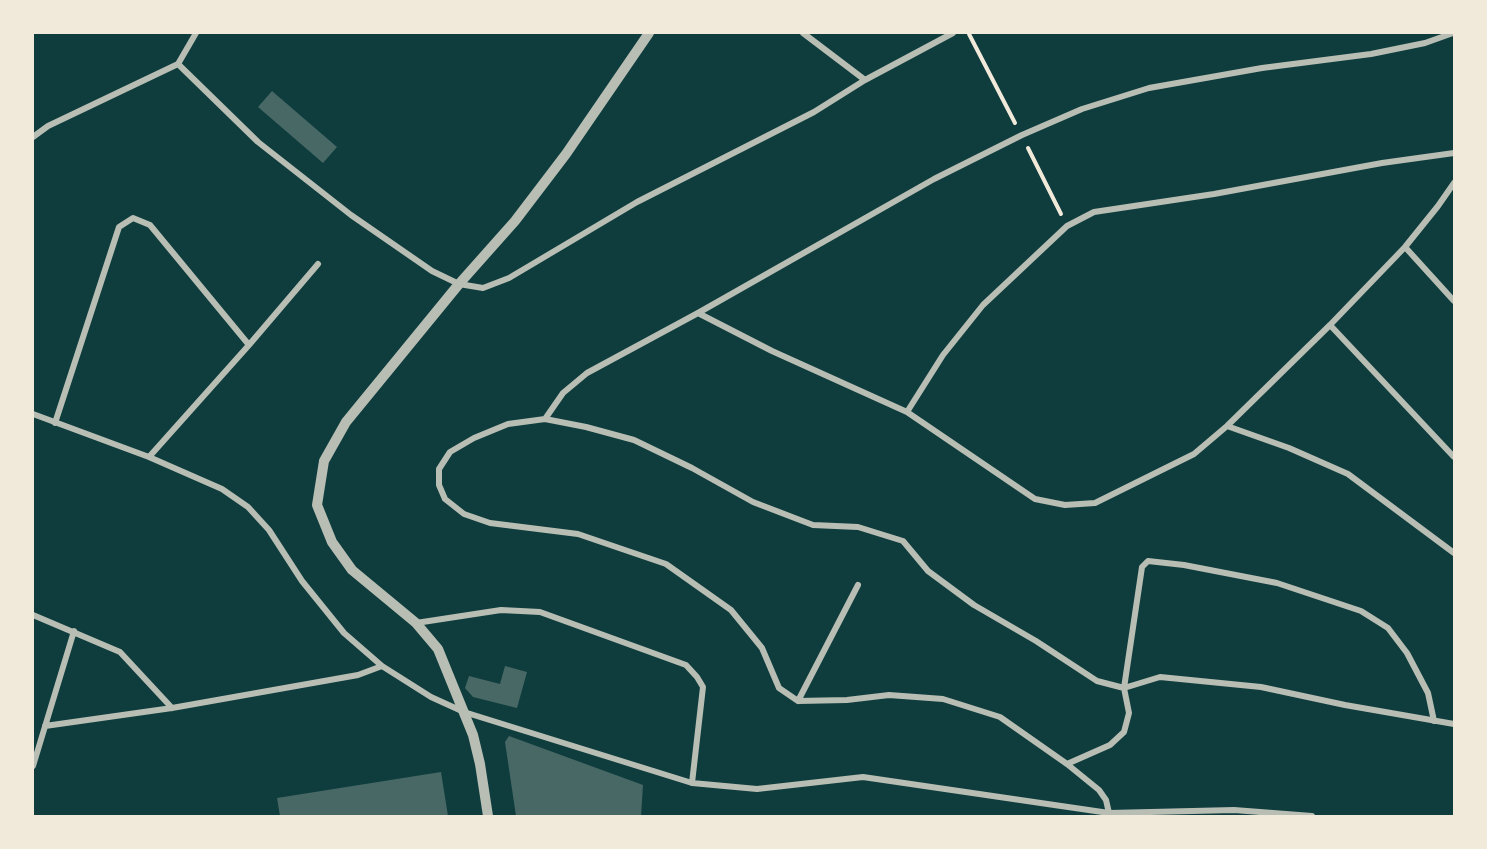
<!DOCTYPE html>
<html>
<head>
<meta charset="utf-8">
<style>
	body { margin:0 }
	#map { position:relative; width:1487px; height:849px; overflow:hidden; background:#0f3d3e; font-family:"IBM Plex Sans",sans-serif }
	canvas { display:block }
	.frame { position:absolute; inset:0; border:34px solid #f1e9da; pointer-events:none }
</style>
</head>
<body>
<div id="map">
<canvas width="1487" height="849"></canvas>
<div class="frame"></div>
</div>
<script>
const c = document.querySelector('canvas').getContext('2d');
c.lineJoin = 'round';
function fillPath(path, color) { c.fillStyle = color; c.fill(path, 'evenodd'); }
const shape = rows => new Path2D(rows.map(r => 'M' + r).join(''));
function strokePath(path, color, width, dash) { c.strokeStyle = color; c.lineWidth = width; c.lineCap = dash ? 'butt' : 'round'; c.setLineDash(dash || []); c.stroke(path); }
const building = shape([
	[272,91,337,147,323,163,258,107],
	[505,666,527,672,517,708,473,697,465,688,469,676,500,684],
	[509,736,643,785,641,816,516,816,505,742],
	[441,772,448,816,280,816,277,798]
]);
const path = shape([
	[969,34,1015,123],
	[1028,148,1061,214]
]);
const minor = shape([
	[803,33,865,80],
	[178,64,258,142,351,215,432,271,459,284,483,288,509,278,637,202,814,112,865,80,953,33],
	[33,137,48,126,178,64,196,33],
	[1405,247,1454,301],
	[698,313,772,351,907,412,1035,499,1065,505,1095,503,1194,454,1227,426,1330,325,1405,247,1438,206,1454,183],
	[1330,325,1454,457],
	[907,412,943,355,983,305,1067,226,1094,212,1214,194,1382,163,1454,153],
	[33,414,149,457,222,489,248,507,269,530,302,581,344,633,382,666,431,697,464,712,692,783,757,789,863,777,1109,813,1234,810,1312,816],
	[545,419,563,393,587,373,698,313,934,179,1022,135,1082,109,1149,88,1262,68,1371,54,1425,43,1453,33],
	[55,423,119,227,133,218,150,225,249,345],
	[1227,426,1289,448,1348,474,1454,553],
	[149,457,249,345,318,264],
	[33,615,120,652,172,708],
	[416,623,501,610,540,612,686,665,697,677,703,687,692,783],
	[1124,688,1160,677,1261,687,1345,705,1454,724],
	[798,701,858,585],
	[45,726,172,708,358,675,382,666],
	[1067,764,1110,745,1124,732,1129,713,1124,688,1142,567,1148,561,1184,565,1277,583,1361,611,1388,628,1407,653,1428,693,1434,721],
	[33,766,74,631],
	[1109,813,1106,800,1099,790,1067,764,1000,717,943,699,889,695,847,700,798,701,779,688,762,648,731,610,666,564,578,534,490,523,464,514,445,499,439,485,439,469,450,452,474,438,508,424,545,419,586,427,634,440,692,468,753,502,813,525,858,527,903,541,928,571,974,605,1036,641,1097,681,1124,688]
]);
const tertiary = shape([
	[488,816,480,764,473,735,438,649,416,623,352,570,332,542,317,505,324,461,346,422,459,284,515,221,566,154,649,33]
]);
fillPath(building, '#486865');
strokePath(path, '#f1e9da', 4);
strokePath(minor, '#b8beb3', 6);
strokePath(tertiary, '#b8beb3', 10);
</script>
</body>
</html>
